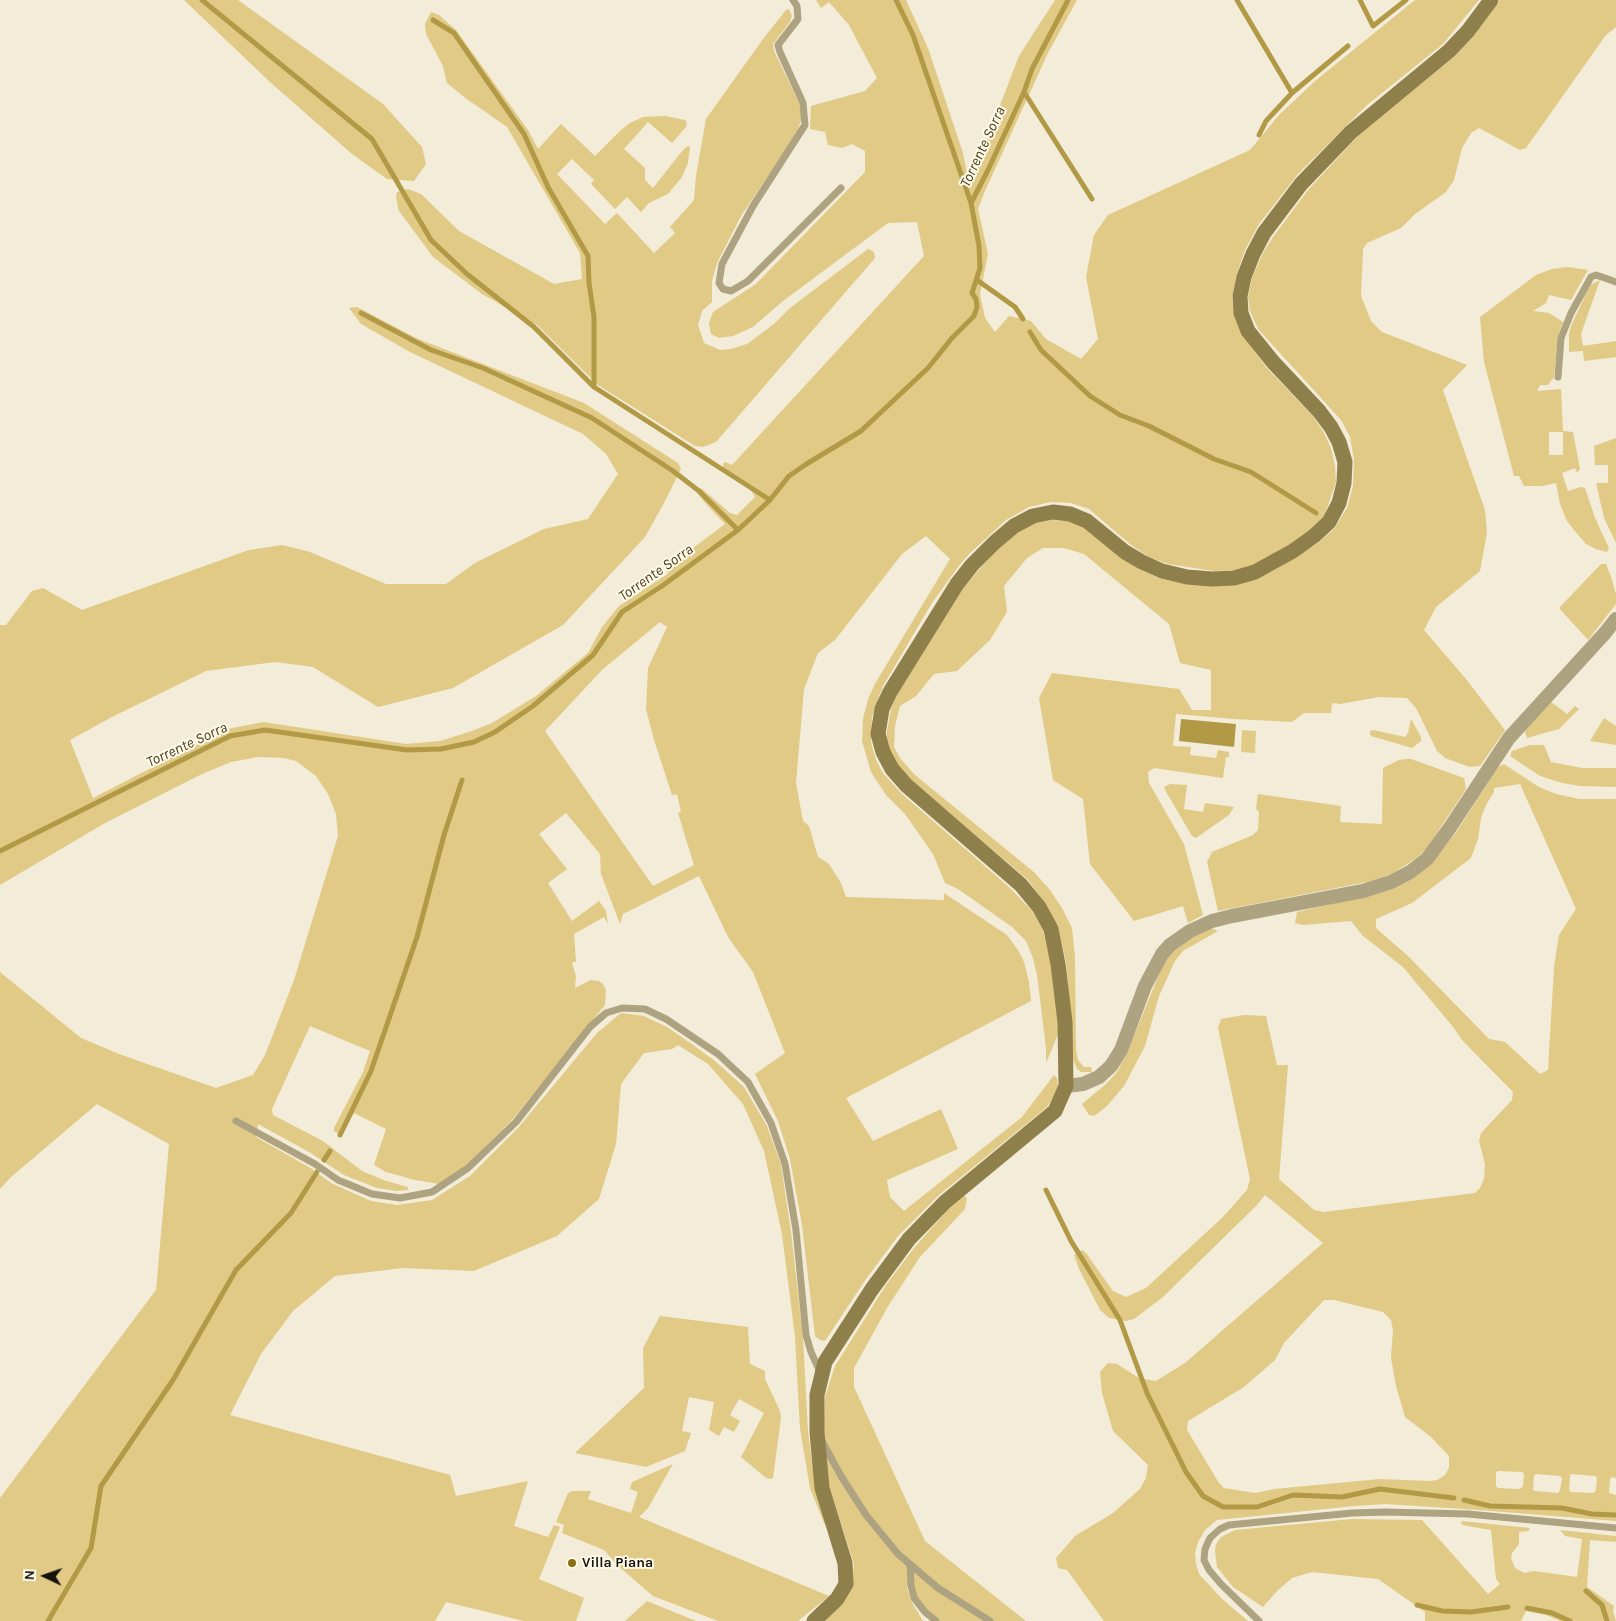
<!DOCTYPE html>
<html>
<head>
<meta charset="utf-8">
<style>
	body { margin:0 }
	#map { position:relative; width:1616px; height:1621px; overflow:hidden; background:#f2ecd8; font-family:Karla,sans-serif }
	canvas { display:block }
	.north { position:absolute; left:20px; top:1551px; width:50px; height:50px; -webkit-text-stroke:4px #fef9e9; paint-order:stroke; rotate:273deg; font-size:14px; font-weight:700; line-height:20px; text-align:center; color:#15130c }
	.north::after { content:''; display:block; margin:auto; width:18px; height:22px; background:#15130c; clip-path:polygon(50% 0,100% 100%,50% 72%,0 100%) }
</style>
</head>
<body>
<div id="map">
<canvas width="1616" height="1621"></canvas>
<div class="north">N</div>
</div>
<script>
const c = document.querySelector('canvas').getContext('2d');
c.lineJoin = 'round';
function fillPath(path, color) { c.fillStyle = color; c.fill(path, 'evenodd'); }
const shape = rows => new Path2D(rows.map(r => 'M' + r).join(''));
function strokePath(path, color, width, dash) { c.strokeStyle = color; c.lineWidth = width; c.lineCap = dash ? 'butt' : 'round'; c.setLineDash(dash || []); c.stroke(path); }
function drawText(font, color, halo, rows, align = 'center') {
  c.font = font + ' Karla,sans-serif'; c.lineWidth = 4; c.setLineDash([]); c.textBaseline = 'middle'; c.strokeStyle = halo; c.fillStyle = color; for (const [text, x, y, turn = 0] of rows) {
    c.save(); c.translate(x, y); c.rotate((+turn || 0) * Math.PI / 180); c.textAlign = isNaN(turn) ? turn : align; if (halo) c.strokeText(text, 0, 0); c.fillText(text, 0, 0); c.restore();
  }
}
const green = shape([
	[184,0,238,0,383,104,422,147,426,164,414,181,387,179,352,154,270,82],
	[816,0,906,0,928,48,963,153,968,178,977,165,1019,56,1055,0,1077,0,1048,53,984,193,978,209,988,254,980,294,985,318,995,332,1009,316,1031,321,1046,339,1081,359,1098,339,1086,277,1094,235,1108,215,1250,150,1279,115,1315,81,1415,0,1479,0,1443,44,1367,105,1298,174,1259,224,1245,250,1237,273,1232,297,1234,316,1242,335,1267,368,1313,416,1323,431,1331,448,1335,466,1336,482,1324,517,1304,535,1274,556,1255,565,1235,570,1214,571,1168,564,1149,557,1131,545,1089,509,1071,503,1051,502,1029,507,1006,520,969,554,958,567,932,603,883,686,878,699,872,717,871,742,876,760,883,773,901,793,1010,888,1032,911,1043,930,1052,966,1059,1032,1046,1063,1046,1048,1037,975,1033,958,1026,941,1012,927,958,889,945,883,933,854,905,814,886,795,871,772,862,741,863,719,868,699,876,682,950,559,926,536,902,554,835,640,818,653,804,689,796,783,803,821,809,826,818,857,829,864,841,883,846,897,944,900,944,893,1007,935,1018,950,1024,962,1029,982,1031,1001,846,1098,873,1141,941,1109,958,1149,887,1180,890,1197,904,1211,1022,1117,1054,1075,1057,1078,1058,1086,1052,1099,1047,1107,939,1195,898,1236,866,1279,825,1341,820,1340,815,1336,802,1225,790,1159,778,1121,755,1074,785,1053,753,972,728,937,699,876,623,914,620,924,601,874,600,854,566,813,539,834,567,869,548,883,572,921,599,901,606,911,608,924,604,917,574,934,576,961,572,963,576,976,575,988,591,980,599,981,603,984,606,990,605,1005,513,1119,466,1166,439,1184,415,1180,386,1172,374,1165,386,1129,354,1113,342,1136,334,1131,334,1128,363,1072,370,1051,310,1026,272,1109,273,1115,323,1141,362,1171,386,1181,408,1187,408,1190,396,1191,377,1188,344,1175,309,1152,258,1124,256,1137,312,1169,331,1183,371,1201,397,1205,432,1200,470,1176,518,1128,597,1033,621,1013,644,1016,667,1027,686,1040,715,1061,744,1087,767,1126,781,1165,791,1232,803,1338,808,1432,816,1491,829,1529,824,1523,810,1488,800,1429,795,1337,782,1234,764,1151,743,1104,708,1064,678,1045,672,1049,644,1053,621,1084,616,1144,599,1199,557,1236,474,1271,403,1268,335,1276,293,1311,261,1354,230,1415,450,1475,456,1496,528,1481,514,1526,548,1537,554,1525,560,1527,539,1579,584,1598,576,1621,524,1621,446,1602,435,1621,0,1621,0,1498,156,1290,169,1144,97,1104,11,1177,0,1189,0,972,81,1038,119,1054,216,1088,253,1075,265,1055,294,980,338,836,336,814,328,794,316,776,296,761,284,758,258,757,231,762,202,774,105,823,0,885,0,625,6,625,32,591,43,588,82,610,249,550,282,545,310,552,386,584,446,584,475,563,544,529,588,519,618,474,606,454,583,434,410,352,361,324,349,308,357,307,418,339,584,403,678,463,681,469,664,503,645,537,563,625,453,688,378,707,313,667,275,662,206,671,110,718,70,740,93,798,227,729,264,722,406,744,440,741,472,731,492,723,536,696,588,653,602,627,619,606,666,575,680,558,725,524,707,505,697,493,701,488,730,513,737,515,755,497,750,489,723,472,723,464,725,462,732,465,924,256,917,222,888,223,783,301,753,327,733,336,719,338,711,334,709,323,713,312,756,284,865,172,865,151,852,144,842,148,828,145,825,132,810,129,811,106,865,91,877,78,849,25,829,2,821,8],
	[660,622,667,627,648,668,646,709,654,740,672,795,677,794,681,812,678,813,694,865,653,886,545,731,602,670],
	[1500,0,1616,0,1616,27,1606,35,1526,148,1520,150,1479,128,1471,133,1462,148,1454,180,1446,192,1415,214,1401,228,1367,243,1363,249,1361,296,1371,321,1382,332,1467,365,1443,390,1485,510,1487,533,1480,571,1436,607,1424,630,1466,679,1505,730,1480,766,1470,767,1445,758,1437,751,1416,708,1407,698,1379,697,1340,704,1332,703,1331,713,1304,713,1292,722,1234,719,1176,714,1173,746,1191,747,1190,755,1216,758,1218,750,1229,752,1229,757,1226,757,1223,778,1154,768,1148,772,1149,783,1184,844,1203,915,1188,923,1183,906,1134,921,1090,864,1083,799,1053,780,1039,698,1052,673,1179,689,1192,710,1211,710,1211,670,1180,663,1169,624,1084,554,1064,548,1043,548,1027,558,1004,586,1007,612,990,640,957,671,934,674,916,696,900,706,895,726,894,747,900,758,915,775,1035,873,1050,890,1062,908,1072,928,1075,957,1076,1049,1078,1060,1084,1067,1091,1067,1092,1072,1081,1072,1077,1069,1074,1062,1071,1050,1071,1020,1066,962,1058,927,1044,902,1028,880,911,781,896,764,889,750,886,737,891,709,896,696,964,587,999,547,1019,531,1036,523,1052,520,1069,521,1085,528,1138,568,1158,578,1186,584,1255,579,1276,569,1318,543,1334,529,1347,508,1353,486,1354,460,1350,437,1341,420,1258,329,1250,311,1248,297,1252,278,1263,253,1273,237,1308,190,1359,135,1377,119,1454,57,1473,37],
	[789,9,792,16,790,22,773,44,774,51,801,107,801,120,797,133,741,216,717,263,712,281,712,302,702,311,698,325,704,343,720,350,731,349,747,344,774,324,790,308,868,249,874,252,875,258,716,442,703,447,695,446,598,385,537,325,482,294,433,257,399,211,396,197,397,192,408,189,421,194,459,231,554,284,582,279,580,253,507,127,464,97,447,83,443,66,426,34,425,24,431,12,439,15,456,30,528,130,538,149,561,124,595,156,621,130,630,123,643,117,665,116,685,120,687,122,686,127,672,143,648,122,624,149,645,168,645,180,653,188,683,150,688,146,690,147,688,163,682,177,668,194,649,203,641,212,627,197,615,209,591,184,594,180,572,159,557,174,605,224,617,213,654,253,675,233,670,227,694,200,696,176,706,119,763,39,786,10],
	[1568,267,1588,270,1571,300,1549,295,1546,303,1533,311,1549,313,1563,322,1558,336,1554,377,1548,385,1540,385,1537,391,1561,389,1563,431,1573,432,1580,469,1577,473,1575,468,1562,473,1568,491,1581,487,1585,488,1595,518,1609,548,1607,552,1596,549,1586,544,1574,530,1567,521,1560,504,1556,483,1542,486,1524,486,1519,476,1514,476,1484,362,1480,317,1536,275,1552,269],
	[1549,432,1563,432,1563,455,1549,455],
	[1600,280,1581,334,1583,346,1616,341,1616,357,1584,361,1583,351,1569,352,1569,335,1571,326,1590,285],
	[1616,438,1616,543,1604,518,1596,483,1608,483,1608,465,1595,465,1594,446],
	[1601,564,1606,564,1611,577,1616,594,1616,604,1588,640,1559,608],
	[1550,701,1567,714,1575,706,1579,709,1559,729,1527,738,1524,729],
	[1604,718,1616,726,1616,745,1590,741],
	[1411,719,1421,737,1421,741,1412,748,1371,736,1370,734,1370,731,1373,730,1405,737,1408,733],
	[1242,730,1256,731,1255,753,1241,752],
	[1530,745,1544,745,1551,762,1582,768,1616,768,1616,787,1580,786,1562,783,1540,776,1510,756,1512,751],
	[1405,759,1411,759,1464,778,1466,789,1427,848,1417,858,1391,874,1372,881,1218,911,1207,862,1212,852,1253,835,1258,830,1259,812,1256,809,1258,794,1341,806,1340,822,1382,824,1383,768,1399,760],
	[1504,764,1539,787,1556,794,1579,799,1616,799,1616,1478,1612,1477,1610,1479,1609,1493,1616,1495,1616,1521,1479,1510,1386,1504,1355,1506,1217,1520,1205,1530,1198,1542,1195,1553,1196,1564,1199,1574,1222,1599,1248,1621,1104,1621,1067,1570,1058,1568,1056,1558,1075,1536,1113,1513,1140,1489,1146,1478,1148,1465,1113,1431,1102,1393,1100,1372,1108,1363,1117,1364,1139,1378,1156,1381,1185,1363,1323,1243,1265,1195,1256,1206,1163,1297,1134,1319,1126,1321,1109,1318,1100,1310,1079,1269,1074,1255,1082,1250,1086,1253,1113,1291,1126,1297,1146,1288,1223,1217,1247,1190,1250,1179,1218,1028,1221,1019,1244,1015,1266,1016,1277,1065,1288,1065,1279,1179,1314,1210,1324,1212,1475,1193,1480,1188,1484,1179,1485,1164,1479,1141,1481,1133,1512,1100,1513,1092,1462,1040,1454,1028,1403,967,1363,936,1351,921,1302,925,1295,923,1297,912,1370,895,1431,864,1455,834,1498,767],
	[1520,784,1576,909,1559,935,1554,967,1548,1070,1540,1074,1505,1042,1489,1039,1408,956,1376,928,1376,919,1412,903,1471,858,1478,839,1481,818,1486,805,1494,792,1494,788],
	[1324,1300,1334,1300,1383,1312,1391,1320,1393,1330,1391,1358,1396,1386,1405,1417,1431,1437,1449,1456,1449,1468,1445,1475,1437,1480,1430,1481,1380,1479,1274,1489,1255,1493,1224,1488,1219,1483,1187,1430,1188,1421,1244,1387,1275,1360,1284,1343],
	[1499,1471,1522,1472,1524,1474,1523,1486,1520,1489,1498,1488,1496,1486,1496,1472],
	[1536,1474,1560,1476,1562,1478,1560,1490,1558,1493,1535,1491,1533,1490,1534,1476],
	[1571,1474,1595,1476,1597,1478,1596,1490,1594,1493,1571,1492,1569,1490,1570,1476],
	[1170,784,1187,785,1184,809,1203,812,1205,803,1234,807,1229,815,1196,838,1192,836,1165,790,1164,787],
	[1211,928,1218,931,1183,951,1175,961,1159,996,1145,1046,1124,1086,1107,1106,1094,1116,1089,1115,1082,1104,1106,1084,1117,1072,1127,1053,1162,967,1171,952,1193,936],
	[963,1195,967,1198,965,1209,920,1257,887,1308,854,1368,854,1387,925,1541,1026,1621,941,1621,927,1611,916,1597,912,1584,907,1587,911,1601,923,1621,825,1621,852,1587,854,1564,829,1486,824,1432,825,1397,835,1366,886,1285,914,1248,953,1204],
	[660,1316,748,1327,750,1364,765,1371,765,1379,780,1411,781,1418,773,1478,770,1479,766,1478,741,1457,764,1413,739,1399,730,1415,740,1421,734,1432,724,1427,719,1436,709,1430,714,1402,689,1397,682,1431,691,1433,685,1451,646,1467,575,1453,644,1388,643,1348],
	[673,1464,648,1508,639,1517,829,1596,798,1621,718,1621,653,1596,617,1565,604,1550,562,1533,564,1525,556,1522,568,1493,573,1491,591,1491,588,1499,631,1513,638,1492,630,1489,632,1482],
	[1352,1519,1422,1520,1488,1594,1500,1584,1496,1579,1491,1530,1462,1525,1461,1521,1530,1528,1528,1531,1519,1532,1519,1544,1512,1553,1511,1558,1515,1568,1524,1573,1534,1571,1577,1577,1582,1539,1565,1536,1560,1530,1616,1536,1616,1542,1590,1540,1587,1587,1614,1606,1613,1611,1616,1621,1560,1621,1546,1615,1526,1611,1521,1621,1425,1621,1425,1612,1378,1579,1312,1572,1292,1578,1277,1591,1263,1607,1233,1587,1217,1567,1215,1551,1216,1544,1221,1537,1235,1530],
	[647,1601,696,1621,625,1621]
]);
const water = shape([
	[1181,719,1236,724,1234,747,1179,741]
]);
const stream = shape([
	[202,0,372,139,431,240,467,274,534,327,594,387,770,500],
	[896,0,913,35,971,203],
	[1237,0,1292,93,1266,121,1259,135],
	[1360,0,1373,26,1406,0],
	[433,20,454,33,524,134,548,187,588,256,589,283,594,317,594,387],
	[1024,92,1092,199],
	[1292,93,1348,46],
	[977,280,1015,307,1023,319],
	[361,313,431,350,483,368,592,418,673,471,699,491,738,530],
	[1030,332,1041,350,1090,396,1120,415,1149,426,1214,459,1251,472,1316,513],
	[0,851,230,736,265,730,407,750,441,749,474,742,495,732,533,706,593,655,622,612,662,586,738,530,770,500,789,476,808,463,861,431,928,368,952,338,974,316,977,307,976,299,972,293,980,268,979,246,971,203,987,172,1024,92,1032,69,1068,0],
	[340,1135,371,1071,417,937,444,835,462,780],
	[324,1160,330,1151],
	[1046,1190,1071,1241,1120,1320,1147,1393,1186,1472,1203,1496,1223,1507,1257,1507,1293,1495,1342,1497,1380,1489,1454,1498],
	[1464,1500,1490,1506,1562,1508,1592,1514,1616,1515],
	[1586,1591,1602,1605,1607,1621],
	[1417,1605,1442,1611,1471,1612,1508,1607],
	[1527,1608,1552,1613,1570,1621],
	[48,1621,91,1548,101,1486,173,1380,236,1270,291,1213,317,1172]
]);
const lane = shape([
	[793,0,797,6,798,19,778,45,780,52,803,103,805,125,753,206,722,264,719,283,723,289,731,291,748,281,841,188],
	[1558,377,1561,338,1571,313,1591,277,1596,275,1616,282],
	[236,1121,315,1164,338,1180,372,1194,400,1198,432,1192,468,1168,516,1122,590,1027,606,1013,622,1008,645,1009,666,1019,718,1054,748,1082,771,1123,785,1164,796,1230,806,1335,811,1352,821,1374],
	[822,1441,841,1476,866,1515,898,1554,938,1588,990,1621],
	[910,1564,911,1585,914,1598,925,1612,936,1621],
	[1259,1621,1221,1584,1209,1570,1204,1560,1205,1549,1210,1538,1220,1529,1229,1525,1352,1513,1385,1512,1468,1514,1616,1528]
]);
const street = shape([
	[1066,1086,1083,1084,1099,1077,1111,1066,1121,1050,1145,986,1162,954,1170,945,1190,931,1212,921,1232,916,1363,891,1391,882,1410,872,1427,859,1449,829,1509,738,1605,633,1616,619]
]);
const secondary = shape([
	[814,1621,837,1599,846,1584,845,1563,822,1488,817,1432,817,1395,825,1362,872,1289,909,1239,945,1202,1055,1111,1066,1086,1065,1022,1058,964,1051,929,1039,907,1021,885,906,785,892,769,883,752,878,734,882,709,890,692,957,584,972,565,994,543,1014,526,1033,516,1053,512,1070,514,1087,521,1125,552,1142,562,1162,571,1187,577,1212,579,1234,578,1255,572,1293,551,1314,536,1329,522,1339,503,1344,483,1345,462,1339,442,1331,427,1319,411,1273,362,1248,331,1241,313,1240,296,1244,277,1253,254,1264,233,1301,184,1351,132,1449,51,1468,31,1491,0]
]);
const markers = [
	[572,1563,5,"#897011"]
];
const poiNames = [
	["Villa Piana",582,1563]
];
const waterNames = [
	["Torrente Sorra",983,147,-65],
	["Torrente Sorra",656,573,-35],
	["Torrente Sorra",187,745,-25]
];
fillPath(green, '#e0ca85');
fillPath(water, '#b29946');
strokePath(stream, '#b29946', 5);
strokePath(lane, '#ada381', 7);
strokePath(street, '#ada381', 14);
strokePath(secondary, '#8f7f4b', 15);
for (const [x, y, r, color] of markers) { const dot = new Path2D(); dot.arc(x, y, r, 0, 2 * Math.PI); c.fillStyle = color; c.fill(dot); strokePath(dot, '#fef9e9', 2); }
drawText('bold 14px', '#15130c', '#fef9e9', poiNames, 'left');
drawText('italic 15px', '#4b401c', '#fef9e9', waterNames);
</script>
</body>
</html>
